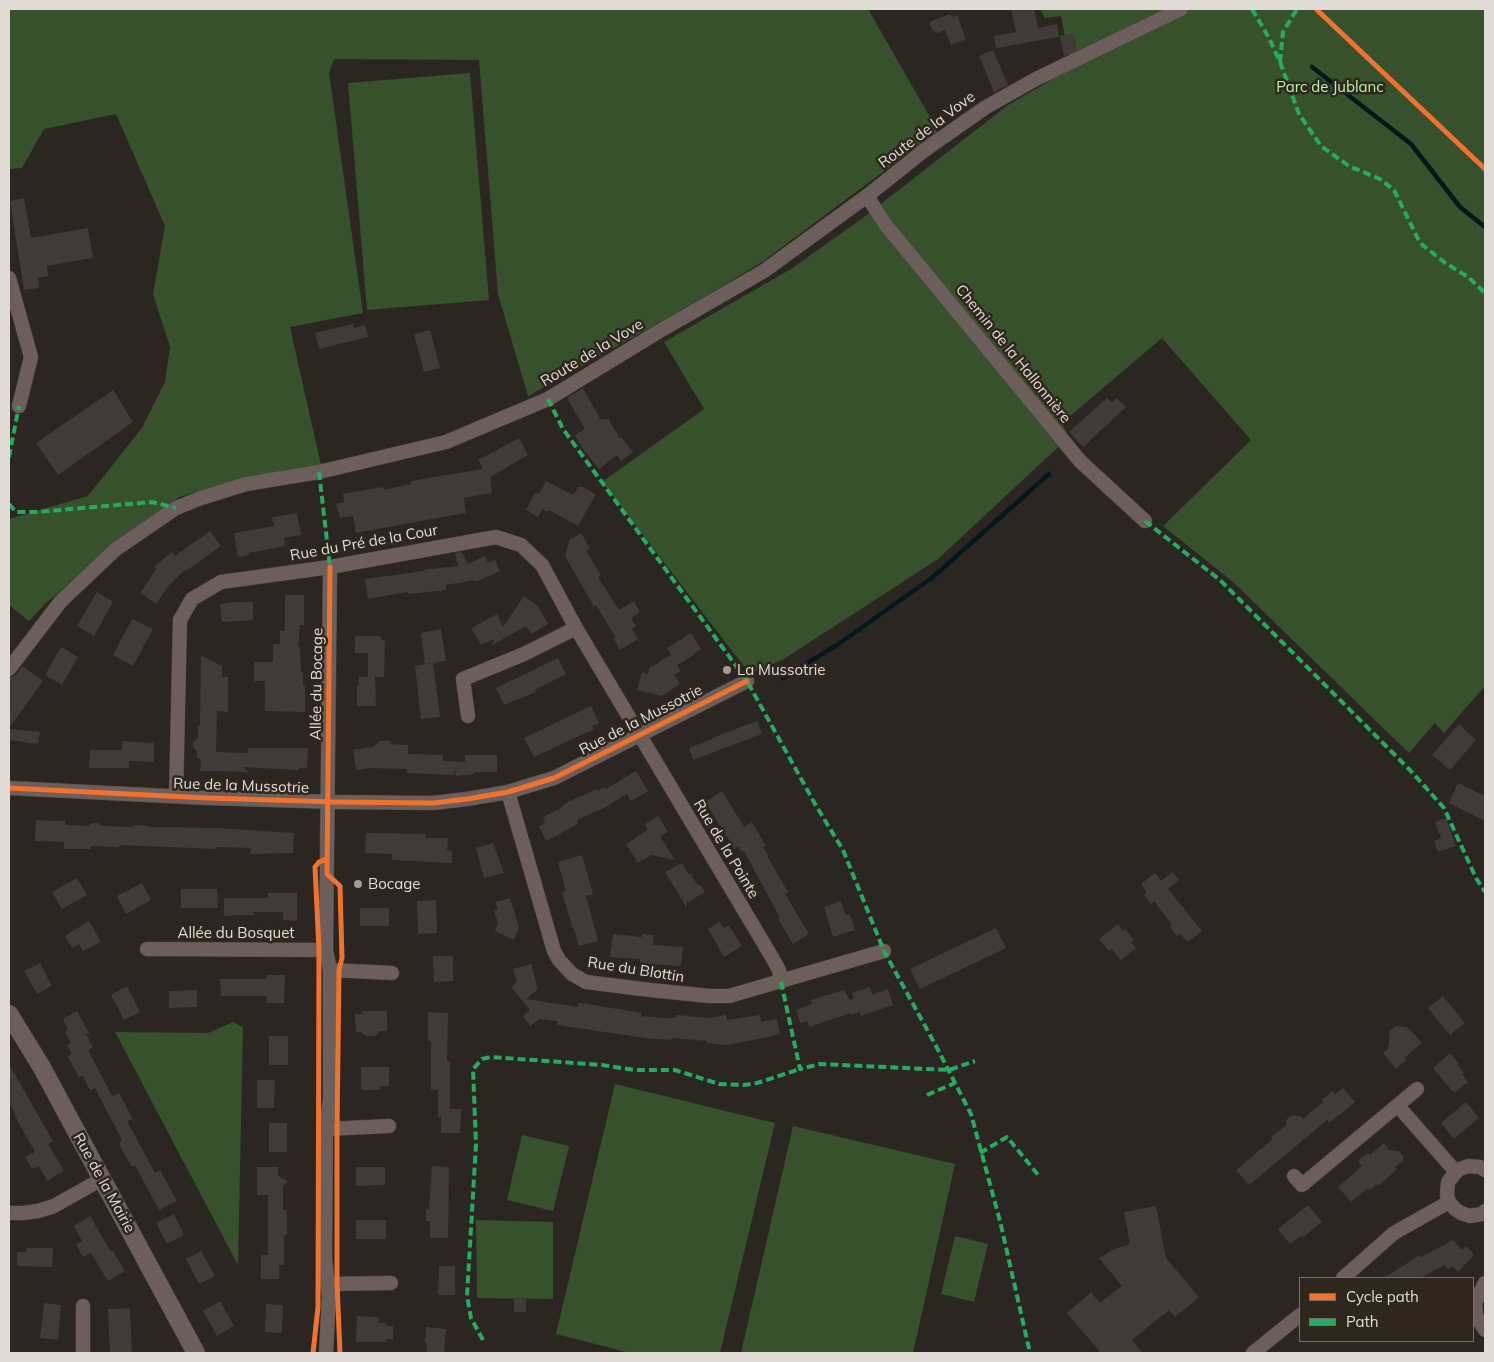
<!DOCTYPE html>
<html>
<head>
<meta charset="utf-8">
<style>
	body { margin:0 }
	#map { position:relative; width:1494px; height:1362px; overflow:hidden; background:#2b2622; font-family:Mulish,sans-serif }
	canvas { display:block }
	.frame { position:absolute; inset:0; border:10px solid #e1dbd6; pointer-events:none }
	.legend { position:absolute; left:1299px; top:1277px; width:175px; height:65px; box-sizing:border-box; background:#2f261e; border:1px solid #766e68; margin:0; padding:6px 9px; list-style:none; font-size:15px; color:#e1dbd6 }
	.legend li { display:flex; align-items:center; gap:10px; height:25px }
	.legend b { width:25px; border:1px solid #766e68 }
</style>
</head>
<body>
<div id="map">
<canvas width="1494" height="1362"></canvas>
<div class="frame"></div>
<ul class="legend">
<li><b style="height:6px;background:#ef722f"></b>Cycle path</li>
<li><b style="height:6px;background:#26ab63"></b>Path</li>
</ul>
</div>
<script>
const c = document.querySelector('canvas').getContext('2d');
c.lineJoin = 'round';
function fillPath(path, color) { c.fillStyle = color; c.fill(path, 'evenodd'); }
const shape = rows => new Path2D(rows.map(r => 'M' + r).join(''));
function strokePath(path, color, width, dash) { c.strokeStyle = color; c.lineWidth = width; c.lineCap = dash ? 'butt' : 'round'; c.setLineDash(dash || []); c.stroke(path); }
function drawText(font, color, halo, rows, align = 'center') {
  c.font = font + ' Mulish,sans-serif'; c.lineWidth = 5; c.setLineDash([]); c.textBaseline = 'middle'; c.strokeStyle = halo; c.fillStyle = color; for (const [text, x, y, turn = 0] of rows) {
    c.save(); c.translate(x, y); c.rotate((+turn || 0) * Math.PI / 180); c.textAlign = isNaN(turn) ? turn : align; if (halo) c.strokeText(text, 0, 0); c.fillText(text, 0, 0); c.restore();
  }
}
const green = shape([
	[9,9,868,9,938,131,762,262,691,305,528,396,498,294,479,60,334,59,329,73,363,313,290,327,321,465,230,482,179,497,104,552,45,604,29,621,9,605,9,519,88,496,142,428,165,382,170,347,153,294,165,226,116,114,44,129,22,168,9,169],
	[1040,9,1485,9,1485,686,1444,733,1435,723,1409,753,1232,581,1163,526,1251,440,1162,338,1062,423,1069,437,938,559,784,659,750,674,602,482,704,409,664,342,791,269,864,217,1008,105,1139,29,1069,57,1061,16,1045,18],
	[470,73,489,300,367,310,348,83],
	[233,1022,243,1027,238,1265,115,1032,208,1033],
	[615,1084,775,1123,720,1353,630,1353,556,1334],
	[793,1126,955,1164,913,1353,741,1353],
	[522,1135,569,1146,553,1211,507,1200],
	[476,1220,553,1222,553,1299,477,1298],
	[955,1236,988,1244,974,1302,941,1294]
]);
const stream = shape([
	[1312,67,1411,144,1460,207,1485,227],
	[783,678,837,645,933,577,1049,474]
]);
const building = shape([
	[1011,9,1034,9,1038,28,1057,24,1059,37,996,48,994,36,1016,32],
	[950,14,952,17,957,15,966,39,951,45,945,30,938,33,933,31,929,22],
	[1074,33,1077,50,1064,56,1060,36],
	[993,50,1008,85,994,92,979,56],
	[24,198,31,238,88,228,93,258,47,266,48,276,38,278,39,288,24,290,10,201],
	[353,324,354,328,365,325,368,337,319,349,315,333],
	[430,330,440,368,424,372,414,334],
	[583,388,601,420,603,418,604,420,608,418,620,439,621,437,633,452,621,461,617,455,599,469,582,448,575,435,585,429,567,398],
	[113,390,133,422,58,475,36,443],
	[1107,398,1112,402,1117,398,1126,407,1083,447,1069,432],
	[519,438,528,455,490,477,492,493,464,498,466,513,356,533,353,516,340,518,336,504,344,502,343,494,377,488,383,487,384,490,411,484,410,482,417,480,483,469,478,460],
	[546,481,571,494,574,494,578,487,583,487,596,494,578,526,549,510,548,512,542,509,538,517,526,510,535,493,539,494],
	[297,513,301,535,284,538,285,546,249,553,249,555,238,557,234,533,274,526,272,517],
	[210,531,221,546,186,571,185,570,169,585,156,604,140,593,156,569,154,567,172,552,175,556],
	[581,533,590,548,586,551,601,575,598,577,619,610,634,601,640,612,631,618,636,626,632,629,638,639,620,650,614,639,616,638,596,605,594,607,565,556,569,540],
	[462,552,468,564,485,556,488,563,495,560,500,571,476,582,475,580,446,585,446,590,408,594,408,592,368,599,365,579,424,571,424,570,430,569,458,566,455,553],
	[97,592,113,602,94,636,77,626],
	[285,595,304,595,304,625,300,625,298,647,300,647,301,672,303,672,303,686,305,686,305,712,265,711,265,681,254,681,254,662,273,662,273,644,280,644,280,631,285,631],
	[524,596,537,605,548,624,531,634,526,626,491,646,495,639,481,645,471,628,497,614,503,627],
	[234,602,253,602,253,620,222,622,220,604],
	[132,619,153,629,133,666,113,655],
	[441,629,446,661,425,664,421,633],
	[691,633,701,649,693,654,694,655,677,665,681,671,674,675,680,684,662,696,637,690,642,672,648,674,649,668,671,655,667,648],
	[355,636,379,636,385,642,384,677,368,677,368,653,355,653],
	[61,647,78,657,62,685,45,675],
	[201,655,222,666,222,677,228,677,228,712,217,711,216,752,248,753,248,748,308,748,307,768,299,768,299,770,243,767,248,772,200,771,201,759,197,758,197,751,193,747,193,742,198,738,198,725,200,725],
	[558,658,566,674,535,690,536,692,504,705,496,688],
	[433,663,440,717,421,719,415,666],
	[22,666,43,681,9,728,9,678,16,675],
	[359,677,375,677,376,706,357,706,357,686,359,686],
	[591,706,599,723,592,726,594,729,534,757,524,738],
	[757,721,762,734,693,760,689,748,712,739,712,738],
	[1459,724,1476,740,1450,770,1432,755],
	[9,729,40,732,38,744,9,740],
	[122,741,154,743,154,762,129,761,129,768,89,768,90,750,122,750],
	[380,741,392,741,391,744,408,745,408,754,443,755,443,761,465,762,465,755,497,755,497,772,474,772,474,774,456,776,454,769,454,775,407,773,407,769,370,768,356,770,353,750,373,747],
	[636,771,648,791,631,801,627,794,604,808,577,820,578,824,546,841,539,826,545,823,543,817,561,808,561,807,568,802,597,789,597,791,605,787,606,789],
	[1458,783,1485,796,1485,821,1449,803],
	[722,791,744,827,752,822,766,846,763,847,768,855,767,856,788,892,785,894,809,934,793,944,778,919,780,918,744,851,742,852,738,846,735,849,705,802],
	[658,816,668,832,660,836,675,860,652,855,638,863,626,844,648,830,645,824],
	[1446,818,1456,846,1438,852,1434,841,1441,838,1435,822],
	[36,820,65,821,65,825,88,826,92,823,98,823,102,826,133,827,133,825,149,826,149,827,217,828,294,833,293,853,250,854,251,848,217,847,217,849,119,845,119,847,91,846,90,849,64,849,64,842,35,841],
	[366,833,426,834,426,838,448,838,447,850,452,851,452,863,392,860,392,854,365,853],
	[493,843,504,873,484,878,476,848],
	[582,855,593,894,586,896,598,941,579,946,574,929,573,929,562,892,566,891,558,862],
	[682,863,688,874,690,873,697,884,700,885,705,892,688,902,687,900,687,908,665,872],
	[1173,872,1179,880,1168,889,1202,931,1188,942,1180,934,1177,936,1170,927,1172,925,1154,901,1151,904,1144,895,1147,892,1141,884,1155,873,1161,881],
	[77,878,87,895,62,909,52,892],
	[142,883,151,900,126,914,117,896],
	[181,889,217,889,218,908,181,908],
	[268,893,297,893,297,921,283,920,283,912,253,912,253,915,224,916,224,898,268,898],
	[510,898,519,927,514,940,495,931,498,923,494,911,498,910,495,902],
	[436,900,437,933,418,934,417,901],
	[841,901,846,916,850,914,855,930,833,937,824,907],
	[360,908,389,908,389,926,360,926],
	[89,921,101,942,83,951,79,944,72,948,65,936],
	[720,922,724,928,729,926,742,946,724,957,708,929],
	[1118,924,1123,931,1125,929,1134,940,1131,942,1136,948,1121,960,1112,949,1109,951,1099,939],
	[996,928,1006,948,920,989,910,969],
	[613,934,642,937,642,934,654,935,653,945,683,947,681,966,640,963,640,959,610,957],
	[433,956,453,956,453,981,434,982],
	[40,963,52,986,37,994,24,971],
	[531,964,538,989,526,999,578,1007,579,1003,587,1004,642,1013,641,1016,665,1018,675,1018,676,1015,710,1018,726,1015,727,1020,760,1015,761,1022,777,1019,780,1034,773,1035,773,1036,727,1045,707,1043,707,1041,672,1038,672,1040,645,1038,557,1025,557,1021,540,1019,530,1026,523,1016,530,1010,511,987,517,982,513,969],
	[267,975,285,975,284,1003,267,1003,267,996,221,996,220,979,267,979],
	[127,986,140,1012,124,1020,111,995],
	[870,987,872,995,888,989,893,1005,861,1016,860,1012,851,1015,851,1013,809,1027,807,1021,800,1023,796,1010,812,1004,811,1000,844,990,850,1000,854,998,852,993],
	[197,990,197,1007,169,1008,169,991],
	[1443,996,1465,1023,1450,1035,1428,1008],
	[77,1011,89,1033,86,1034,93,1047,88,1050,112,1096,119,1093,133,1119,127,1121,155,1173,160,1170,177,1201,159,1210,135,1165,132,1167,123,1152,119,1142,122,1140,95,1088,90,1090,83,1076,79,1077,68,1057,72,1054,67,1045,71,1043,65,1032,68,1030,63,1019],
	[363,1011,387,1011,387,1031,380,1031,375,1036,366,1036,361,1032,356,1032,355,1014,363,1014],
	[428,1012,448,1013,447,1061,450,1061,450,1109,461,1109,460,1133,441,1133,441,1117,438,1117,438,1090,431,1090,431,1041,428,1041],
	[1395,1026,1407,1027,1422,1043,1404,1058,1406,1060,1396,1069,1383,1053,1388,1049,1390,1030],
	[269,1036,288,1036,288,1065,269,1065],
	[1450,1053,1459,1064,1457,1065,1464,1073,1462,1074,1468,1082,1454,1093,1433,1068],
	[9,1064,53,1141,48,1144,64,1171,47,1181,39,1166,32,1169,25,1157,35,1152,15,1116,16,1115,9,1102],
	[361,1067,389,1067,389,1086,380,1086,380,1090,361,1090],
	[257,1080,275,1080,274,1108,257,1108],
	[1343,1088,1355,1102,1329,1123,1327,1120,1249,1185,1236,1170,1273,1139,1271,1137,1286,1125,1286,1120,1293,1115,1300,1116,1303,1119,1323,1102,1322,1100,1332,1091,1335,1094],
	[1466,1102,1479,1118,1454,1139,1441,1123],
	[269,1123,287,1123,287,1152,269,1152],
	[1384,1143,1389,1150,1399,1151,1403,1156,1403,1161,1395,1167,1397,1169,1378,1186,1377,1184,1370,1190,1368,1188,1351,1202,1338,1187,1362,1166,1358,1161,1368,1153,1370,1155],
	[432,1166,449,1167,448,1238,430,1238,430,1221,426,1221,426,1209,429,1210],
	[257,1167,278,1167,278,1176,288,1181,283,1186,283,1210,287,1210,287,1235,284,1235,284,1265,279,1265,279,1279,261,1279,261,1255,268,1255,268,1195,257,1195],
	[356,1167,385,1167,385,1185,356,1186],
	[1308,1205,1322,1222,1303,1237,1301,1236,1290,1244,1278,1229],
	[1156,1206,1166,1258,1199,1297,1175,1317,1169,1310,1132,1340,1143,1353,1101,1353,1067,1313,1091,1292,1100,1303,1122,1286,1099,1258,1112,1250,1130,1244,1124,1212],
	[174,1214,184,1235,167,1244,156,1223],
	[90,1216,111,1252,113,1251,125,1271,108,1281,91,1253,83,1257,76,1245,82,1241,74,1226],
	[356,1220,386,1220,386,1239,356,1239],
	[1453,1240,1462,1250,1466,1246,1474,1255,1458,1272,1452,1266,1448,1270,1444,1265,1421,1278,1384,1278,1420,1255,1421,1257],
	[27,1248,53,1248,52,1267,17,1266,17,1252,26,1252],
	[201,1251,215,1276,199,1284,186,1259],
	[439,1266,455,1266,455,1295,438,1295],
	[514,1298,526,1299,526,1312,514,1312],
	[220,1301,234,1326,217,1336,203,1311],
	[44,1303,61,1305,58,1340,40,1338],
	[266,1304,283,1305,282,1333,265,1332],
	[130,1308,132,1353,110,1353,108,1309],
	[357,1316,379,1317,379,1323,386,1323,386,1326,393,1326,393,1339,386,1339,386,1342,356,1342],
	[426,1327,446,1329,444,1353,426,1353,427,1343,425,1343]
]);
const minor = shape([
	[867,196,885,224,1080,461,1145,521],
	[9,278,31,357,19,406],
	[9,669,61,601,116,549,176,508,201,498,246,484,319,472,446,442,548,399,658,332,764,271,867,196,926,149,986,107,1036,79,1181,9],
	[468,716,463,679,524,654,576,628],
	[9,788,207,798,336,802,433,803,467,799,508,792,554,778,747,681],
	[508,792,554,951,559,960,572,974,586,982,650,990,710,996,729,996,884,951],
	[176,796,180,620,192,599,221,582,330,567,496,537,521,545,542,565,576,628,773,959,779,970,781,982],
	[147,949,326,950],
	[330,970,392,973],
	[1398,1106,1456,1172],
	[326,1129,389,1126],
	[1485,1170,1480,1167,1468,1166,1460,1169,1456,1172,1448,1182,1447,1195,1449,1202,1455,1209,1461,1213,1470,1216,1482,1214,1485,1211],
	[1294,1176,1302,1185,1417,1089],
	[9,1213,23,1213,38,1211,54,1206,102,1179],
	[1343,1278,1394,1233,1449,1202],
	[1485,1283,1475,1303,1476,1316,1485,1330],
	[327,1284,391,1283],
	[83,1306,83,1353],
	[326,1353,329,1296,325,1258,326,1129,330,1099,330,970,326,950,330,567],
	[1253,1353,1300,1315]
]);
const tertiary = shape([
	[9,1014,41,1066,196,1353]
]);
const quiet = shape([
	[1252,9,1269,38,1280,62,1299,114,1321,146,1349,166,1380,179,1394,190,1420,243,1444,262,1468,277,1482,290,1485,295],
	[1280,62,1283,32,1297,9],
	[548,399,563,429,747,681,815,804,843,850,884,951,936,1046,971,1114,1000,1221,1030,1353],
	[9,457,19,406],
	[319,472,330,567],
	[9,504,16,512,37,512,152,502,176,508],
	[1145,521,1220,580,1410,770,1444,808,1476,878,1485,892],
	[781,982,800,1069,820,1064,949,1070,975,1061],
	[927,1095,955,1083],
	[980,1153,1007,1137,1039,1176],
	[483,1340,471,1318,467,1296,476,1144,473,1069,482,1059,491,1057,602,1065,634,1070,675,1070,719,1084,744,1085,757,1083,800,1069]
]);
const cycleway = shape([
	[1316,9,1485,169],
	[330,567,327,874,340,886,342,958,339,970,337,1129,337,1283,340,1353],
	[9,788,207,798,336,802,433,803,467,799,508,792,554,778,747,681],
	[313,1353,318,1307,319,950,315,867,319,862,327,859]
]);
const markers = [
	[727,670,5,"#a19c97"],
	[358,884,5,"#a19c97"]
];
const parkNames = [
	["Parc de Jublanc",1330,87]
];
const streetNames = [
	["Route de la Vove",927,130,-37],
	["Route de la Vove",592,353,-31],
	["Chemin de la Hallonnière",1013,354,51],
	["Rue du Pré de la Cour",364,543,-10],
	["Allée du Bocage",317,684,-89],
	["Rue de la Mussotrie",641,720,-27],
	["Rue de la Mussotrie",241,786,2],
	["Rue de la Pointe",726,849,59],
	["Allée du Bosquet",236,933],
	["Rue du Blottin",636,970,9],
	["Rue de la Mairie",104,1183,61]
];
const poiNames = [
	["La Mussotrie",737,670],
	["Bocage",368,884]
];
fillPath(green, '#37512c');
strokePath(stream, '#041819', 4.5);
fillPath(building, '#403b38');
strokePath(minor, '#474340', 15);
strokePath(tertiary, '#474340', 19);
strokePath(minor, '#6c5e5a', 14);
strokePath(tertiary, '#6c5e5a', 18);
strokePath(quiet, '#26ab63', 4, [8, 4]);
strokePath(cycleway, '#ef722f', 5);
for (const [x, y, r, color] of markers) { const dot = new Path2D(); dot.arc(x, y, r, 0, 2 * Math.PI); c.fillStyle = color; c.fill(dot); strokePath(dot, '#2f261e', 2); }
drawText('15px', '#baf2a8', '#2f261e', parkNames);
drawText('15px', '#e1dbd6', '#2f261e', streetNames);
drawText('15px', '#e1dbd6', '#2f261e', poiNames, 'left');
</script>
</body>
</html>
